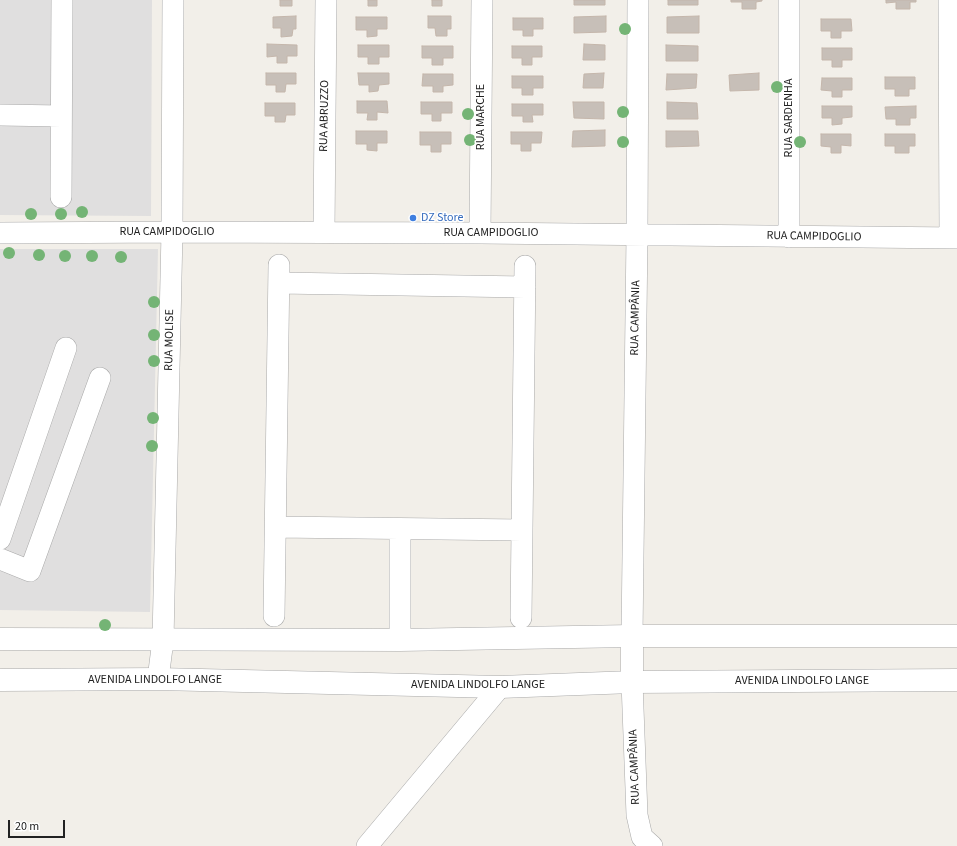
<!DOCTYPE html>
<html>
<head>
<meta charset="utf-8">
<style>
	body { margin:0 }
	#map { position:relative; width:957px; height:846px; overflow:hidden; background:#f2efe9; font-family:"Source Sans 3",sans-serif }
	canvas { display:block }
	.scale { position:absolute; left:8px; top:820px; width:57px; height:18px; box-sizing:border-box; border:2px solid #222; border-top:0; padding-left:5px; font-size:12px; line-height:14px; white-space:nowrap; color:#222; -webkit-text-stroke:3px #fff; paint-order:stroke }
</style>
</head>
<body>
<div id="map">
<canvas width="957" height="846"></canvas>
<div class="scale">20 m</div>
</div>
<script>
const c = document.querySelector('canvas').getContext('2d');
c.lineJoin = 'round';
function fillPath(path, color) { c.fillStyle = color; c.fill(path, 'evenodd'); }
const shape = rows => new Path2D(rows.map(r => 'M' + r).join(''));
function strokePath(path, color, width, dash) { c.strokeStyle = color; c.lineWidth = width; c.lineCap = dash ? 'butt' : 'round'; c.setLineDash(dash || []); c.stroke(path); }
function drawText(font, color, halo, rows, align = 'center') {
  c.font = font + ' "Source Sans 3",sans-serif'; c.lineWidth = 3; c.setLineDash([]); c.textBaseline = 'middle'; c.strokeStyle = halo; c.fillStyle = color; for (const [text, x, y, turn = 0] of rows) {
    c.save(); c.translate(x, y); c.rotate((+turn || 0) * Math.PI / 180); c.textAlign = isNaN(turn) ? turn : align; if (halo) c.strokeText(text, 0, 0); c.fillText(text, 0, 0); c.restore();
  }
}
const residential = shape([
	[0,0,152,0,151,216,0,215],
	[0,249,158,249,150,612,0,610]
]);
const building = shape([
	[280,0,292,0,292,6,280,6,280,0],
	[368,0,377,0,377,6,368,6,368,0],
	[432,0,442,0,442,6,432,6,432,0],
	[574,0,605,0,605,5,574,5,574,0],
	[668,0,698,0,698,5,668,5,668,0],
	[731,0,762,0,762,1,756,2,756,9,742,9,742,2,731,2,731,0],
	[886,0,916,0,916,2,910,2,910,9,896,9,896,2,886,3,886,0],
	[296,16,296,29,293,29,292,36,281,37,281,28,273,28,273,17,296,16],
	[428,16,451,16,451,29,447,29,447,36,436,36,435,28,428,28,428,16],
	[606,16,606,32,574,33,574,17,606,16],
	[699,16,699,33,667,33,667,17,699,16],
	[356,17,387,17,387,29,377,29,377,36,367,37,367,30,356,30,356,17],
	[513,18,543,18,543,29,533,29,533,36,523,36,523,30,513,30,513,18],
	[821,19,851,19,852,31,841,31,841,38,831,38,831,31,821,31,821,19],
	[267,44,297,45,297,56,287,56,287,63,277,63,277,56,267,57,267,44],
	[584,44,605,45,605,60,583,60,584,44],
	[358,45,389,45,389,57,379,57,379,64,368,64,368,57,358,57,358,45],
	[666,45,698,46,698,61,666,61,666,45],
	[422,46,453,46,453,58,443,58,443,65,432,65,432,58,422,58,422,46],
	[512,46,542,46,542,57,532,57,532,65,522,65,522,58,512,58,512,46],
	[822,48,852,48,852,60,842,60,842,67,832,67,832,60,822,60,822,48],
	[266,73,296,73,296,84,286,84,285,92,276,92,276,85,266,85,266,73],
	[358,73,389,73,389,84,379,85,378,91,369,92,369,85,359,85,358,73],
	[604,73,603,88,583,88,584,74,604,73],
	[759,73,759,90,730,91,729,75,759,73],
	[423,74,453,74,453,85,443,86,443,92,433,92,433,86,422,86,423,74],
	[667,74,697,74,696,88,666,90,667,74],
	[512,76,543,76,543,88,533,88,533,95,522,95,522,88,512,88,512,76],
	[885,77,915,77,915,89,909,89,909,96,895,96,895,89,885,89,885,77],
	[822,78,852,78,852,90,842,90,842,97,832,97,832,91,821,90,822,78],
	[357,101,387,101,388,113,377,112,377,120,367,120,368,113,357,113,357,101],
	[421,102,452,102,452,113,441,113,441,121,432,121,432,114,421,114,421,102],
	[573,102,604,102,604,119,574,118,573,102],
	[667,102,697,103,698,119,667,119,667,102],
	[265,103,295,103,295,115,286,115,285,122,275,122,275,116,265,116,265,103],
	[512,104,543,104,543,115,532,115,533,122,523,122,523,116,512,116,512,104],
	[822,106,852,106,852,117,842,118,842,124,832,125,832,118,822,118,822,106],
	[916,106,916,118,910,118,910,125,896,125,896,119,886,119,885,107,916,106],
	[605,130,605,146,572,147,573,131,605,130],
	[356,131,387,131,387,143,377,143,377,151,367,150,367,144,356,144,356,131],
	[666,131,698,131,699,146,666,147,666,131],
	[420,132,451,132,451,144,441,144,441,152,431,152,431,145,420,145,420,132],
	[511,132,542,132,541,143,531,143,531,151,521,151,521,144,511,144,511,132],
	[821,134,851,134,851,146,841,145,841,153,831,153,831,147,821,146,821,134],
	[885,134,915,134,915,146,909,146,909,153,895,153,895,146,885,146,885,134]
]);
const minor = shape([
	[949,0,950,238],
	[0,115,61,116],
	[61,197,62,0],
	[324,232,326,0],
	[0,233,172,232,480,233,957,238],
	[480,233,482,0],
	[789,237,789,0],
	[279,283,525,287],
	[276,527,522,530],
	[0,539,66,348],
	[0,559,30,571,100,378],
	[274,616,279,265],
	[521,618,525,266],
	[632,636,637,235,638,0],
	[400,640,400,529],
	[158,679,163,640,172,232,173,0],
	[632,682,637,815,642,837,652,846],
	[367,846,500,687]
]);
const tertiary = shape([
	[632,636,632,682],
	[0,639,400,640,632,636,957,636],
	[0,680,158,679,500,687,632,682,957,680]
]);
const trees = [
	[625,29],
	[777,87],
	[623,112],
	[468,114],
	[470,140],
	[623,142],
	[800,142],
	[82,212],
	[31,214],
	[61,214],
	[9,253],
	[39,255],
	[65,256],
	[92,256],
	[121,257],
	[154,302],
	[154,335],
	[154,361],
	[153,418],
	[152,446],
	[105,625]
];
const markers = [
	[413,218,4,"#3f7fe0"]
];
const streetNames = [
	["RUA ABRUZZO",325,116,-89],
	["RUA MARCHE",481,117,-90],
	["RUA SARDENHA",789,118,-90],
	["RUA CAMPIDOGLIO",167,232],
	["RUA CAMPIDOGLIO",491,233],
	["RUA CAMPIDOGLIO",814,237,1],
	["RUA CAMPÂNIA",636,318,-89],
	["RUA MOLISE",170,340,-89],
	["AVENIDA LINDOLFO LANGE",155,680],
	["AVENIDA LINDOLFO LANGE",802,681],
	["AVENIDA LINDOLFO LANGE",478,685],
	["RUA CAMPÂNIA",635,767,-92]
];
const shopNames = [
	["DZ Store",421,218]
];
fillPath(residential, '#e0dfdf');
fillPath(building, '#c7bfb8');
strokePath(building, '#c4b6ab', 1);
strokePath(minor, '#a9a9a9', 22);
strokePath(tertiary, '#a9a9a9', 23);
strokePath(minor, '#fff', 21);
strokePath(tertiary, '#fff', 22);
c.fillStyle = '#74b475';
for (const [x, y] of trees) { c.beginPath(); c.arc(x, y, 6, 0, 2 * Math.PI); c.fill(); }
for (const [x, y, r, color] of markers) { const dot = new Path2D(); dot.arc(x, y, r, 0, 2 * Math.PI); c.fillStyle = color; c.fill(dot); strokePath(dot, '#fff', 1.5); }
drawText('12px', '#222', '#fff', streetNames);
drawText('12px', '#366cbe', '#fff', shopNames, 'left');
</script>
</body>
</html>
